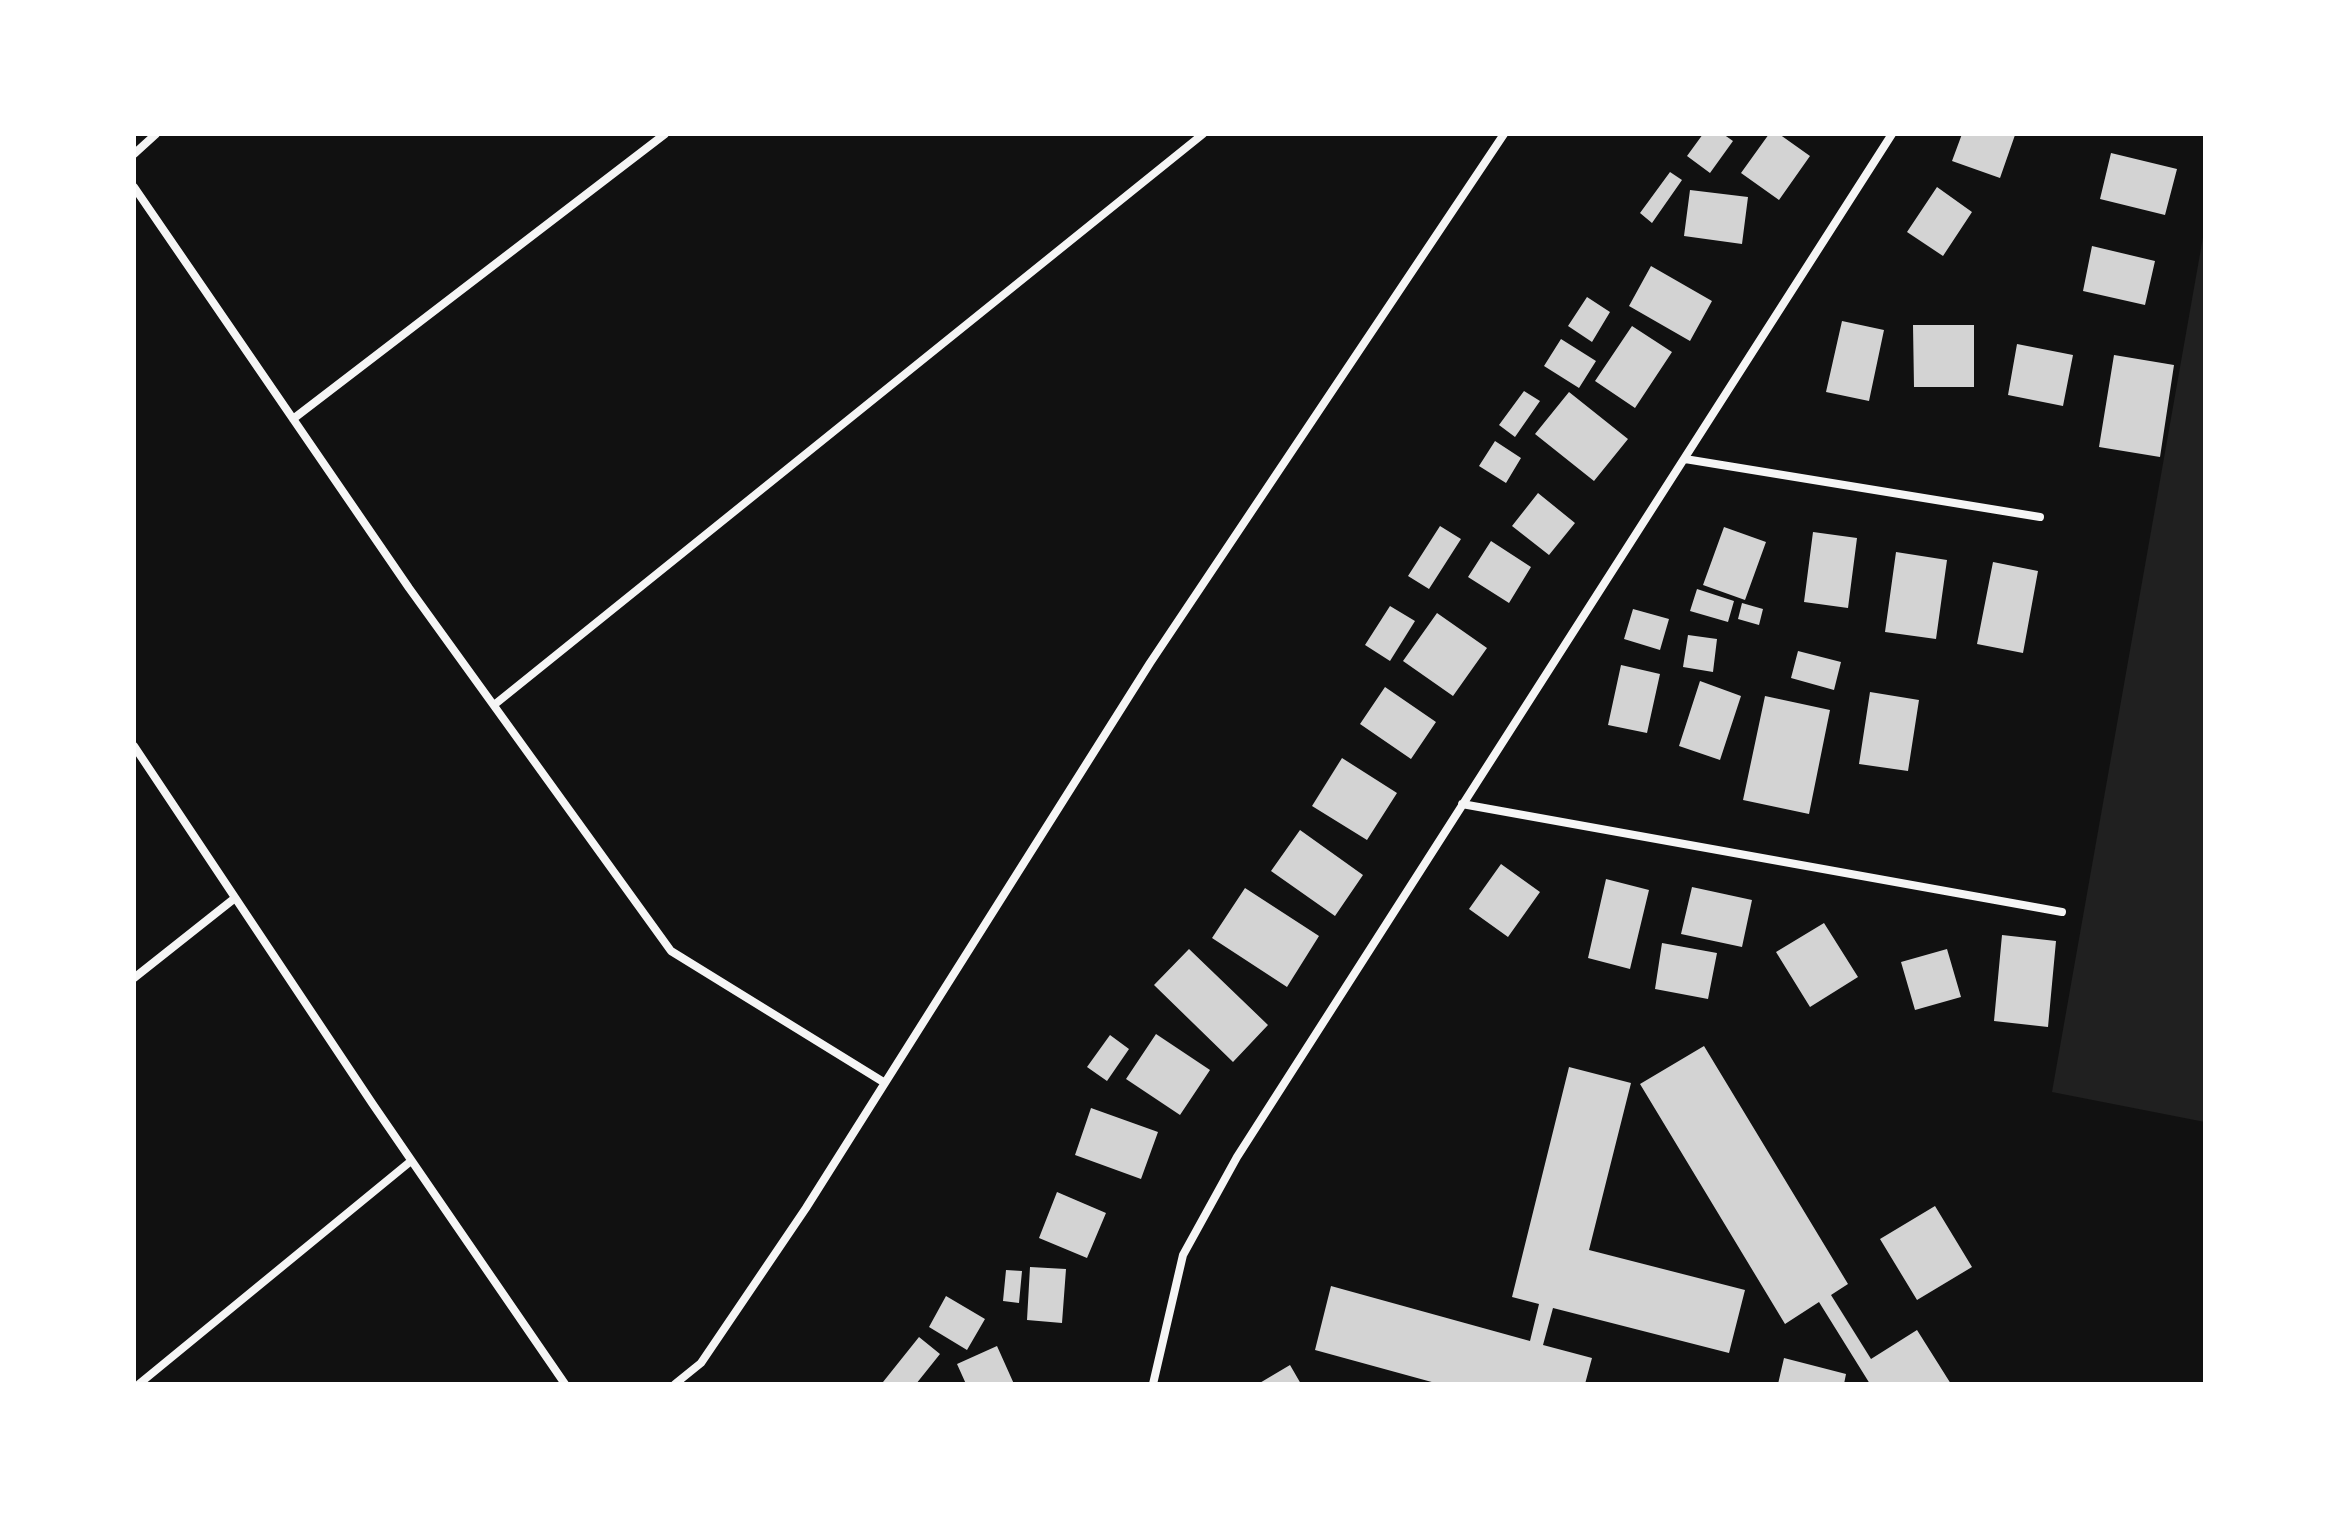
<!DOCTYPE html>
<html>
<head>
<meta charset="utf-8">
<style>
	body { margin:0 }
	#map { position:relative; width:2339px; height:1518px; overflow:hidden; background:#111; font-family:Roboto,sans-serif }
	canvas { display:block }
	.frame { position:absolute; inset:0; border:136px solid #fff; pointer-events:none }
</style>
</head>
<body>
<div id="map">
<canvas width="2339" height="1518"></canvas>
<div class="frame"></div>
</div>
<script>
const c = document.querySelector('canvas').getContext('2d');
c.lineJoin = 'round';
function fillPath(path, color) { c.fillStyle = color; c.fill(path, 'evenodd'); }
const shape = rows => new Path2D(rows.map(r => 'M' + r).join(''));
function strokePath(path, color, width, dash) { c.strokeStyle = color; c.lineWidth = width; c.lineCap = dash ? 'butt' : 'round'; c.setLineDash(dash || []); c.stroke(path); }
const green = shape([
	[2205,226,2205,1122,2052,1092]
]);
const building = shape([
	[1703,134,1723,134,1733,141,1710,173,1687,156],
	[1769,134,1779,134,1810,156,1779,200,1741,173],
	[1962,134,2015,135,2000,178,1952,161],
	[2111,153,2177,169,2165,215,2100,199],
	[1670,172,1682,180,1652,223,1640,213],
	[1937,187,1972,212,1943,256,1907,232],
	[1690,190,1748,197,1742,244,1684,236],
	[2092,246,2155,261,2145,305,2083,291],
	[1651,266,1712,301,1690,341,1629,306],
	[1587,297,1610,312,1592,342,1568,326],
	[1842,321,1884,330,1869,401,1826,392],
	[1913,325,1974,325,1974,387,1914,387],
	[1632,326,1672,352,1635,408,1595,381],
	[1561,339,1596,361,1579,388,1544,366],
	[2017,344,2073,355,2063,406,2008,395],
	[2114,355,2174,365,2160,457,2099,447],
	[1524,391,1540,401,1515,437,1499,425],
	[1569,392,1628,439,1594,481,1535,434],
	[1495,441,1521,458,1506,483,1479,466],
	[1538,493,1575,523,1549,555,1512,526],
	[1440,526,1461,539,1429,589,1408,576],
	[1724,527,1766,542,1745,600,1703,585],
	[1813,532,1857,538,1848,608,1804,602],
	[1491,541,1531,567,1509,603,1468,577],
	[1896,552,1947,560,1936,639,1885,632],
	[1993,562,2038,571,2023,653,1977,644],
	[1697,589,1734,601,1728,622,1690,611],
	[1742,603,1763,609,1759,625,1738,619],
	[1390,606,1415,621,1390,661,1365,645],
	[1633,609,1669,619,1660,650,1624,639],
	[1437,613,1487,648,1453,696,1403,661],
	[1688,635,1717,639,1713,672,1683,667],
	[1798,651,1841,662,1834,690,1791,678],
	[1621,665,1660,674,1647,733,1608,725],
	[1700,681,1741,696,1720,760,1679,746],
	[1385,687,1436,722,1411,759,1360,724],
	[1870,692,1919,700,1908,771,1859,764],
	[1765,696,1830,710,1809,814,1743,800],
	[1342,758,1397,793,1367,840,1312,806],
	[1300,830,1363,875,1335,916,1271,871],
	[1501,864,1540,892,1508,937,1469,909],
	[1606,879,1649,890,1630,969,1588,958],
	[1692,887,1752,900,1742,947,1681,934],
	[1245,888,1319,936,1287,987,1212,938],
	[1824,923,1858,977,1810,1007,1776,952],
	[2002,935,2056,941,2048,1027,1994,1021],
	[1662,943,1717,953,1708,999,1655,989],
	[1189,949,1268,1025,1233,1062,1154,985],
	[1947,949,1961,997,1915,1010,1901,962],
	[1156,1034,1210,1070,1180,1115,1126,1079],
	[1110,1035,1129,1049,1107,1081,1087,1067],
	[1704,1046,1848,1284,1831,1295,1871,1359,1917,1330,1951,1384,1870,1384,1819,1302,1785,1324,1640,1084],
	[1569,1067,1631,1083,1589,1250,1745,1290,1729,1353,1553,1308,1543,1345,1592,1358,1585,1384,1439,1384,1315,1350,1331,1286,1530,1341,1539,1304,1512,1297],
	[1091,1108,1158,1132,1141,1179,1075,1155],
	[1057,1192,1106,1213,1087,1258,1039,1238],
	[1935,1206,1972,1267,1917,1300,1880,1239],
	[1030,1267,1066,1269,1062,1323,1027,1320],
	[1006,1270,1022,1271,1019,1303,1003,1301],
	[946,1296,985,1319,967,1350,929,1327],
	[919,1337,940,1354,916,1384,886,1384,883,1382],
	[997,1346,1014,1384,966,1384,957,1364],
	[1784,1358,1846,1374,1844,1384,1778,1384],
	[1290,1365,1301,1384,1258,1384]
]);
const minor = shape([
	[134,154,156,134],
	[134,187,409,588,671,951,885,1083],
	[293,419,665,134],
	[1685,459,2040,517],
	[494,705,1203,134],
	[134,746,372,1103,565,1384],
	[1462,804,2062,912],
	[134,978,235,898],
	[139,1384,411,1161],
	[675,1384,701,1363,806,1208,1150,663,1504,134],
	[1153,1384,1183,1255,1237,1157,1892,134]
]);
fillPath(green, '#202020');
fillPath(building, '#d3d3d3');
strokePath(minor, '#f5f5f5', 8);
</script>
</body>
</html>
